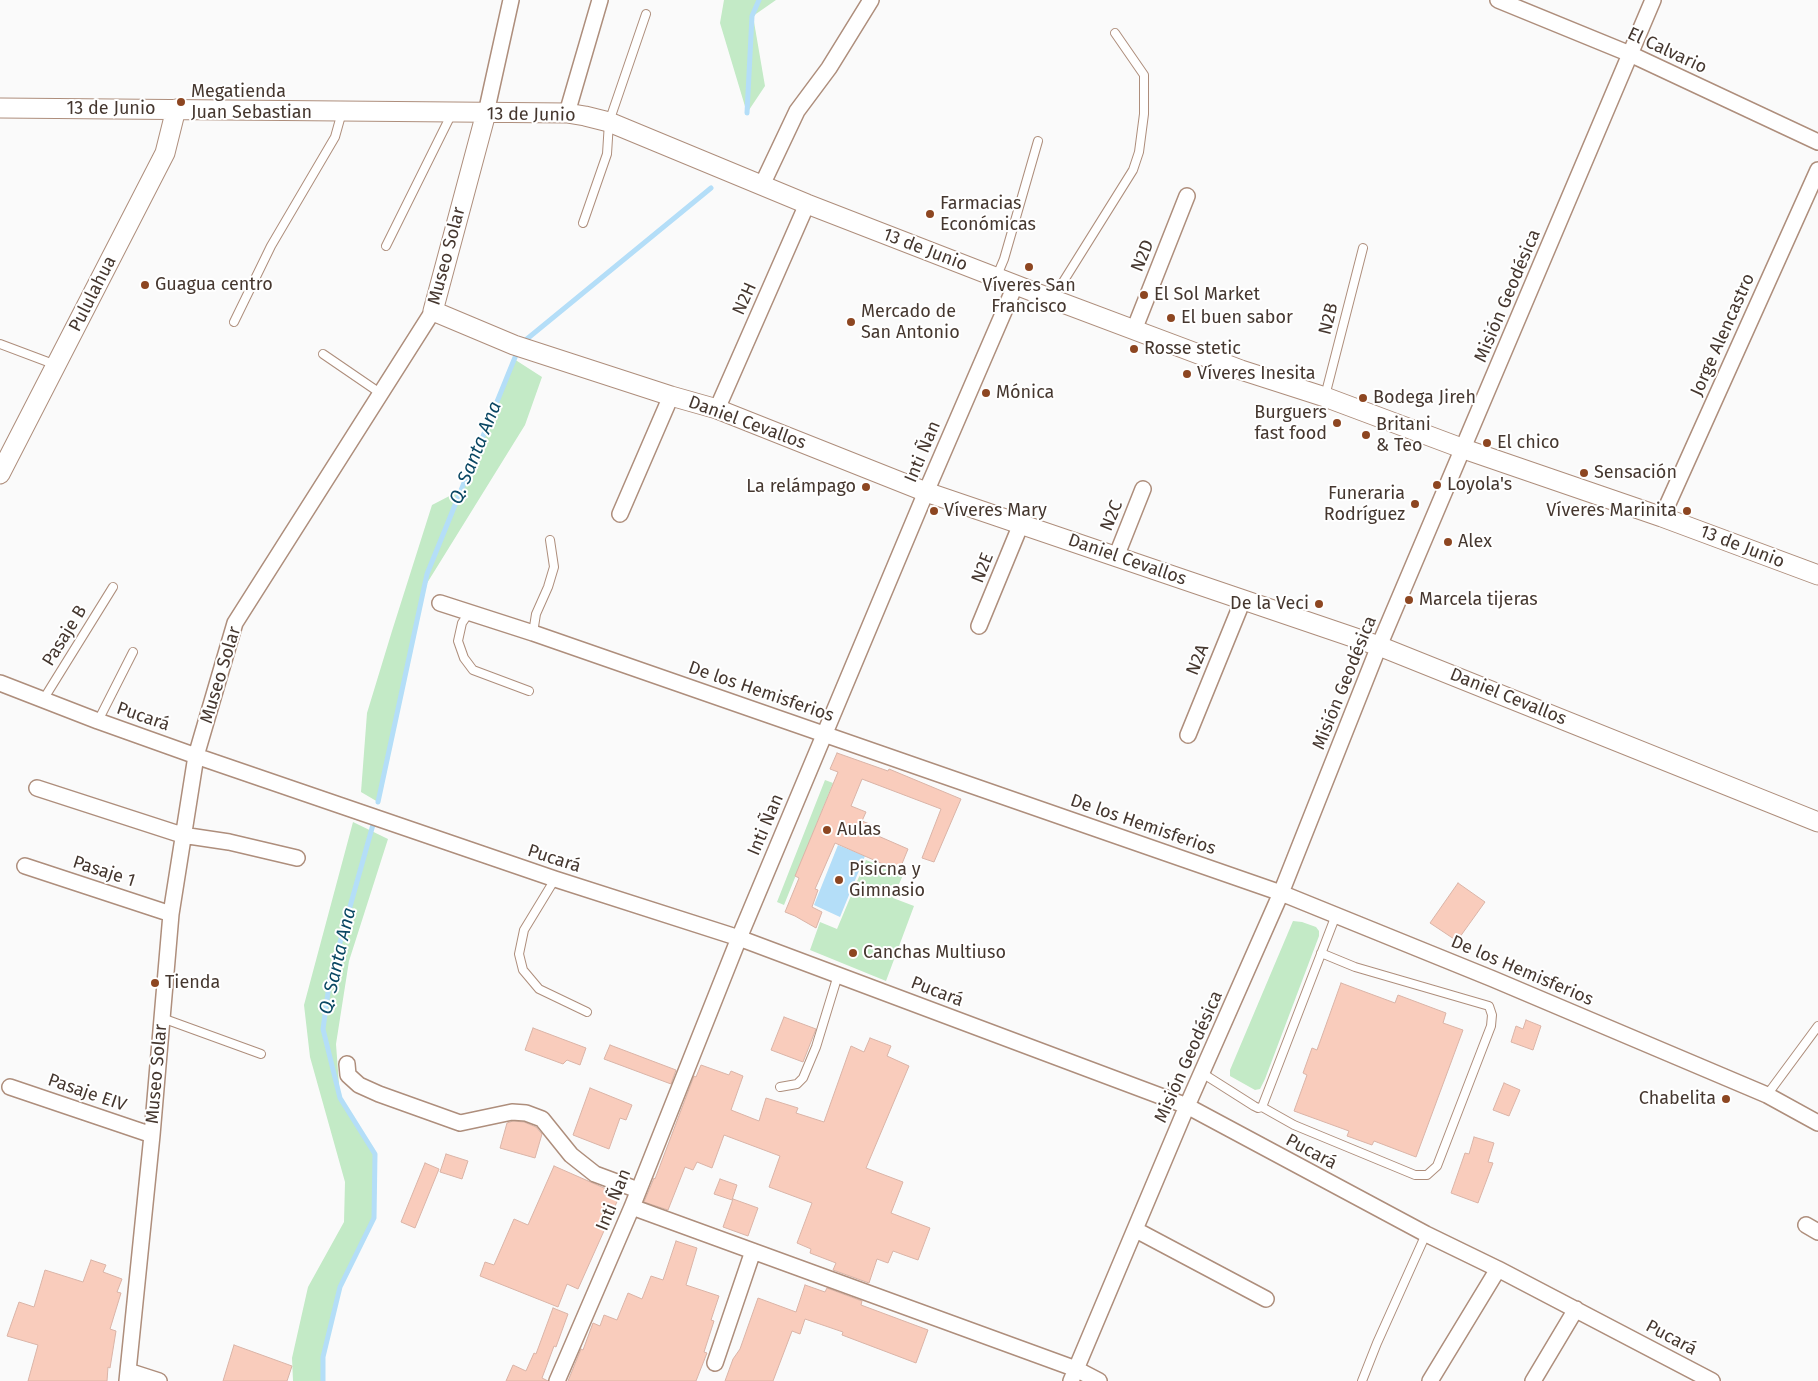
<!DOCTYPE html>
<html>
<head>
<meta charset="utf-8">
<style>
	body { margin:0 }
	canvas { display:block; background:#fafafa }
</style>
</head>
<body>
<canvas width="1818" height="1381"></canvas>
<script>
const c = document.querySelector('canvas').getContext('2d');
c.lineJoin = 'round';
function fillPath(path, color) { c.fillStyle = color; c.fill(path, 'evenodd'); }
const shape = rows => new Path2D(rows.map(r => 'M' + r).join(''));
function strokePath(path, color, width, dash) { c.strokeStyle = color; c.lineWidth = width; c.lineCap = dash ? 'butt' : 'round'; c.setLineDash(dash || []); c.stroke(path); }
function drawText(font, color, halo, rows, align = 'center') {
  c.font = font + ' "Fira Sans",sans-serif'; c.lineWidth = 4; c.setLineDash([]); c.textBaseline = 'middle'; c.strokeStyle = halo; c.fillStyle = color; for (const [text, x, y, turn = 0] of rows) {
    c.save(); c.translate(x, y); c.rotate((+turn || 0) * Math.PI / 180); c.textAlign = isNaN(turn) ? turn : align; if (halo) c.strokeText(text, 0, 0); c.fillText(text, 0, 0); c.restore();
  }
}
const green = shape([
	[724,0,776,0,753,16,765,86,747,113,720,23],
	[514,359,542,377,525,425,424,588,378,802,361,792,367,713,392,631,432,505,461,490],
	[825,780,833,783,784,905,777,902],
	[353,822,388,839,349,961,336,1044,340,1098,375,1154,374,1218,340,1287,323,1357,323,1381,293,1381,292,1358,308,1287,344,1222,345,1182,310,1057,304,1005],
	[866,860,903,875,893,898,914,906,886,981,810,950,820,922,837,929],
	[1293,921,1302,922,1316,927,1319,931,1319,936,1265,1079,1260,1089,1255,1090,1230,1076,1230,1070]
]);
const water = shape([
	[838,845,865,856,840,917,814,905]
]);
const stream = shape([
	[747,113,752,16,759,0],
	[522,343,711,188],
	[378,802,427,574,518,350],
	[323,1381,323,1357,340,1287,374,1218,375,1154,340,1098,323,1029,330,978,374,821]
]);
const building = shape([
	[837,753,888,771,889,769,961,799,934,862,922,858,941,809,862,779,851,806,866,812,862,821,872,825,869,832,908,849,899,871,835,843,815,889,818,890,812,907,822,912,816,928,795,916,785,912,799,878,795,876,838,772,830,769,837,753],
	[1458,883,1485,902,1457,941,1430,923,1458,883],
	[1341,983,1395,1003,1398,995,1446,1013,1443,1023,1463,1030,1416,1157,1374,1141,1372,1145,1347,1136,1349,1131,1294,1111,1307,1075,1303,1073,1312,1048,1317,1050,1341,983],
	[784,1017,816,1029,803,1062,771,1050,784,1017],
	[1526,1020,1541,1026,1533,1050,1511,1042,1516,1026,1523,1029,1526,1020],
	[533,1028,586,1048,580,1065,567,1060,563,1064,525,1050,533,1028],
	[870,1038,891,1046,887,1056,909,1066,866,1168,903,1182,891,1213,930,1228,918,1260,893,1251,888,1263,877,1259,869,1283,833,1270,836,1263,810,1253,811,1249,797,1243,812,1203,769,1187,780,1156,724,1135,712,1168,697,1162,693,1170,685,1167,668,1210,644,1202,654,1178,655,1179,694,1076,696,1077,701,1065,729,1075,731,1071,743,1076,731,1110,759,1121,766,1098,798,1108,796,1113,824,1122,851,1046,864,1052,870,1038],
	[610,1045,676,1070,671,1084,604,1059,610,1045],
	[1504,1083,1520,1090,1509,1116,1493,1110,1504,1083],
	[590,1088,632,1105,626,1120,620,1118,609,1149,573,1135,590,1088],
	[513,1121,524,1122,536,1127,542,1134,535,1158,500,1148,507,1123,513,1121],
	[1474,1137,1494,1143,1488,1162,1493,1163,1478,1203,1451,1193,1465,1153,1469,1154,1474,1137],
	[446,1154,468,1161,462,1179,440,1172,446,1154],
	[425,1163,439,1169,415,1228,401,1222,425,1163],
	[554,1166,620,1195,578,1289,567,1284,558,1307,480,1276,485,1262,494,1265,514,1219,528,1225,554,1166],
	[720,1179,737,1185,732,1200,714,1194,720,1179],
	[733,1199,758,1208,748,1236,723,1227,733,1199],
	[676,1241,697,1248,686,1285,719,1296,711,1320,714,1321,704,1352,707,1353,696,1381,568,1381,581,1349,583,1350,593,1323,600,1326,604,1315,617,1320,628,1293,642,1299,651,1276,663,1280,676,1241],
	[91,1260,106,1265,103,1272,122,1279,117,1292,121,1293,110,1329,116,1331,110,1368,108,1367,107,1381,28,1381,38,1345,7,1336,19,1302,34,1307,45,1270,83,1282,91,1260],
	[805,1285,825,1292,827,1288,862,1301,861,1305,928,1330,916,1363,842,1335,843,1332,805,1319,800,1334,792,1331,773,1381,725,1381,733,1359,740,1349,758,1298,796,1312,805,1285],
	[553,1308,568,1314,556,1347,554,1346,542,1378,548,1381,506,1381,513,1365,526,1371,534,1353,536,1354,553,1308],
	[234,1345,292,1366,287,1381,223,1381,234,1345]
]);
const service = shape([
	[583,223,607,154,609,122,646,14],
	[386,246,452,113],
	[996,278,1004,259,1038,141],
	[1053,298,1133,170,1139,152,1144,114,1144,75,1115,33],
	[234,322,271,246,335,137,342,112],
	[0,344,56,365],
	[323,354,380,393],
	[1325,396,1363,248],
	[469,613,462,623,458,641,464,658,473,670,529,691],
	[533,633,536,614,548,587,554,567,550,540],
	[43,700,113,587],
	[98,721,133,652],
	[555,879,524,930,519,954,523,970,539,989,587,1012],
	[162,1018,261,1054],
	[1202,1073,1254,1106,1258,1108,1262,1107,1336,915],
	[780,1087,797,1084,803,1078,816,1047,838,975],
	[1767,1095,1818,1026],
	[1262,1107,1294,1125,1415,1175,1427,1175,1437,1166,1491,1026,1492,1015,1489,1006,1355,967,1321,953],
	[1362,1381,1377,1343,1426,1234]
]);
const minor = shape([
	[1498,0,1630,54,1818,142],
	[486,113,511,0],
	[567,113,600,0],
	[762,185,797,111,829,68,871,0],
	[1134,330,1187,196],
	[717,409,807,204],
	[620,514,671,396],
	[1662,517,1818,170],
	[1116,557,1143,489],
	[440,603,533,633,1281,893,1493,979,1767,1095,1818,1123],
	[979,626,1021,524],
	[0,683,98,721,196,756,555,879,739,938,1187,1106,1426,1234,1498,1269,1712,1381],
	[1188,735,1243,600],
	[37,788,182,835,229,842,297,858],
	[25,866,171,914],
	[347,1064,348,1075,359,1085,379,1094,460,1123,512,1112,526,1113,542,1119,571,1155,595,1174,638,1190],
	[10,1087,152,1135],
	[632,1207,1076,1369,1099,1381],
	[1806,1225,1818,1232],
	[1136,1230,1266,1299],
	[715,1363,753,1251],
	[128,1371,159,1381],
	[127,1381,152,1135,171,914,196,756,235,623,433,311],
	[557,1381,632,1207,739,938,926,492,1015,286],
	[1071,1381,1187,1106,1281,893,1379,646,1653,0],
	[1430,1381,1498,1269],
	[1533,1381,1576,1309]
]);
const tertiary = shape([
	[0,108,567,113,585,116,609,122,807,204,1052,299,1241,370,1325,397,1464,449,1662,517,1818,575],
	[486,113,433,311,514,345,671,396,717,409,926,492,1379,646,1818,822],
	[0,474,165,153,176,109]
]);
const markers = [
	[181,102,5,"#8d4621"],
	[930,214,5,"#8d4621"],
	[1029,267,5,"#8d4621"],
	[145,285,5,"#8d4621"],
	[1144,295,5,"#8d4621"],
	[1171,318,5,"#8d4621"],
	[851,322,5,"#8d4621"],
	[1134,349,5,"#8d4621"],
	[1187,374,5,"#8d4621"],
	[986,393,5,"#8d4621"],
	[1363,398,5,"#8d4621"],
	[1337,423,5,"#8d4621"],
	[1366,435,5,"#8d4621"],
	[1487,443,5,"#8d4621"],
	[1584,473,5,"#8d4621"],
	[1437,485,5,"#8d4621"],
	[866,487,5,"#8d4621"],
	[1415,504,5,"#8d4621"],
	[934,511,5,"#8d4621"],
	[1687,511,5,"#8d4621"],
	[1448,542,5,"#8d4621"],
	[1409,600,5,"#8d4621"],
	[1319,604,5,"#8d4621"],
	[827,830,5,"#8d4621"],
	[839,880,5,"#8d4621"],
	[853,953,5,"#8d4621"],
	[155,983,5,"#8d4621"],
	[1726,1099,5,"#8d4621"]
];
const streetNames = [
	["El Calvario",1667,51,25],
	["13 de Junio",111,109],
	["13 de Junio",531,115,1],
	["13 de Junio",925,250,21],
	["Museo Solar",447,256,-75],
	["N2D",1143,256,-68],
	["Pululahua",93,294,-63],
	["Misión Geodésica",1508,296,-67],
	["N2H",745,299,-66],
	["N2B",1329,319,-76],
	["Jorge Alencastro",1723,335,-66],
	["Daniel Cevallos",747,423,20],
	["Inti Ñan",923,452,-67],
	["N2C",1112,516,-68],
	["13 de Junio",1742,547,21],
	["Daniel Cevallos",1127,560,19],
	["N2E",983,568,-68],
	["Pasaje B",65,636,-58],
	["N2A",1198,660,-68],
	["Museo Solar",221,675,-73],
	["Misión Geodésica",1345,683,-68],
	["De los Hemisferios",761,692,19],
	["Daniel Cevallos",1508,697,22],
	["Pucará",143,717,19],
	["Inti Ñan",766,825,-67],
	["De los Hemisferios",1143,825,19],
	["Pucará",554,859,18],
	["Pasaje 1",104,872,18],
	["De los Hemisferios",1522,971,23],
	["Pucará",937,992,21],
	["Misión Geodésica",1189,1057,-66],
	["Museo Solar",157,1074,-85],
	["Pasaje EIV",87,1093,19],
	["Pucará",1311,1152,28],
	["Inti Ñan",614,1200,-68],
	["Pucará",1671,1338,28]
];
const poiNames = [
	["Megatienda",191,92],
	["Juan Sebastian",191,113],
	["Farmacias",940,204],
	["Económicas",940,225],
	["Guagua centro",155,285],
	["Víveres San",1029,286,"center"],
	["Francisco",1029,307,"center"],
	["El Sol Market",1154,295],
	["Mercado de",861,312],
	["San Antonio",861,333],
	["El buen sabor",1181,318],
	["Rosse stetic",1144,349],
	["Víveres Inesita",1197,374],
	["Mónica",996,393],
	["Bodega Jireh",1373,398],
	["Burguers",1327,413,"right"],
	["fast food",1327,434,"right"],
	["Britani",1376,425],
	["& Teo",1376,446],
	["El chico",1497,443],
	["Sensación",1594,473],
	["Loyola's",1447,485],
	["La relámpago",856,487,"right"],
	["Funeraria",1405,494,"right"],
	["Rodríguez",1405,515,"right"],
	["Víveres Mary",944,511],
	["Víveres Marinita",1677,511,"right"],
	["Alex",1458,542],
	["Marcela tijeras",1419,600],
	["De la Veci",1309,604,"right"],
	["Aulas",837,830],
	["Pisicna y",849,870],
	["Gimnasio",849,891],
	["Canchas Multiuso",863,953],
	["Tienda",165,983],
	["Chabelita",1716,1099,"right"]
];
const waterNames = [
	["Q. Santa Ana",476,453,-68],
	["Q. Santa Ana",338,961,-77]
];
fillPath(green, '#c3eac6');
fillPath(water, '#b4def8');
strokePath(stream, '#b4def8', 5);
fillPath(building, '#f9ccbc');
strokePath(building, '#dab4a7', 1);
strokePath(service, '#ae8e7c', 10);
strokePath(minor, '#ae8e7c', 18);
strokePath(tertiary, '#ae8e7c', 21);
strokePath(service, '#fff', 8);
strokePath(minor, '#fff', 15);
strokePath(tertiary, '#fff', 19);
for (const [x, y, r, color] of markers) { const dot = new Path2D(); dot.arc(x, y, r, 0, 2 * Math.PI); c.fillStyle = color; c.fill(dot); strokePath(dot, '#fff', 2); }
drawText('18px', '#45372f', '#fff', streetNames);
drawText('18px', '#45372f', '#fff', poiNames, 'left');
drawText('italic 19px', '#0a4763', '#fff', waterNames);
</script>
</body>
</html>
